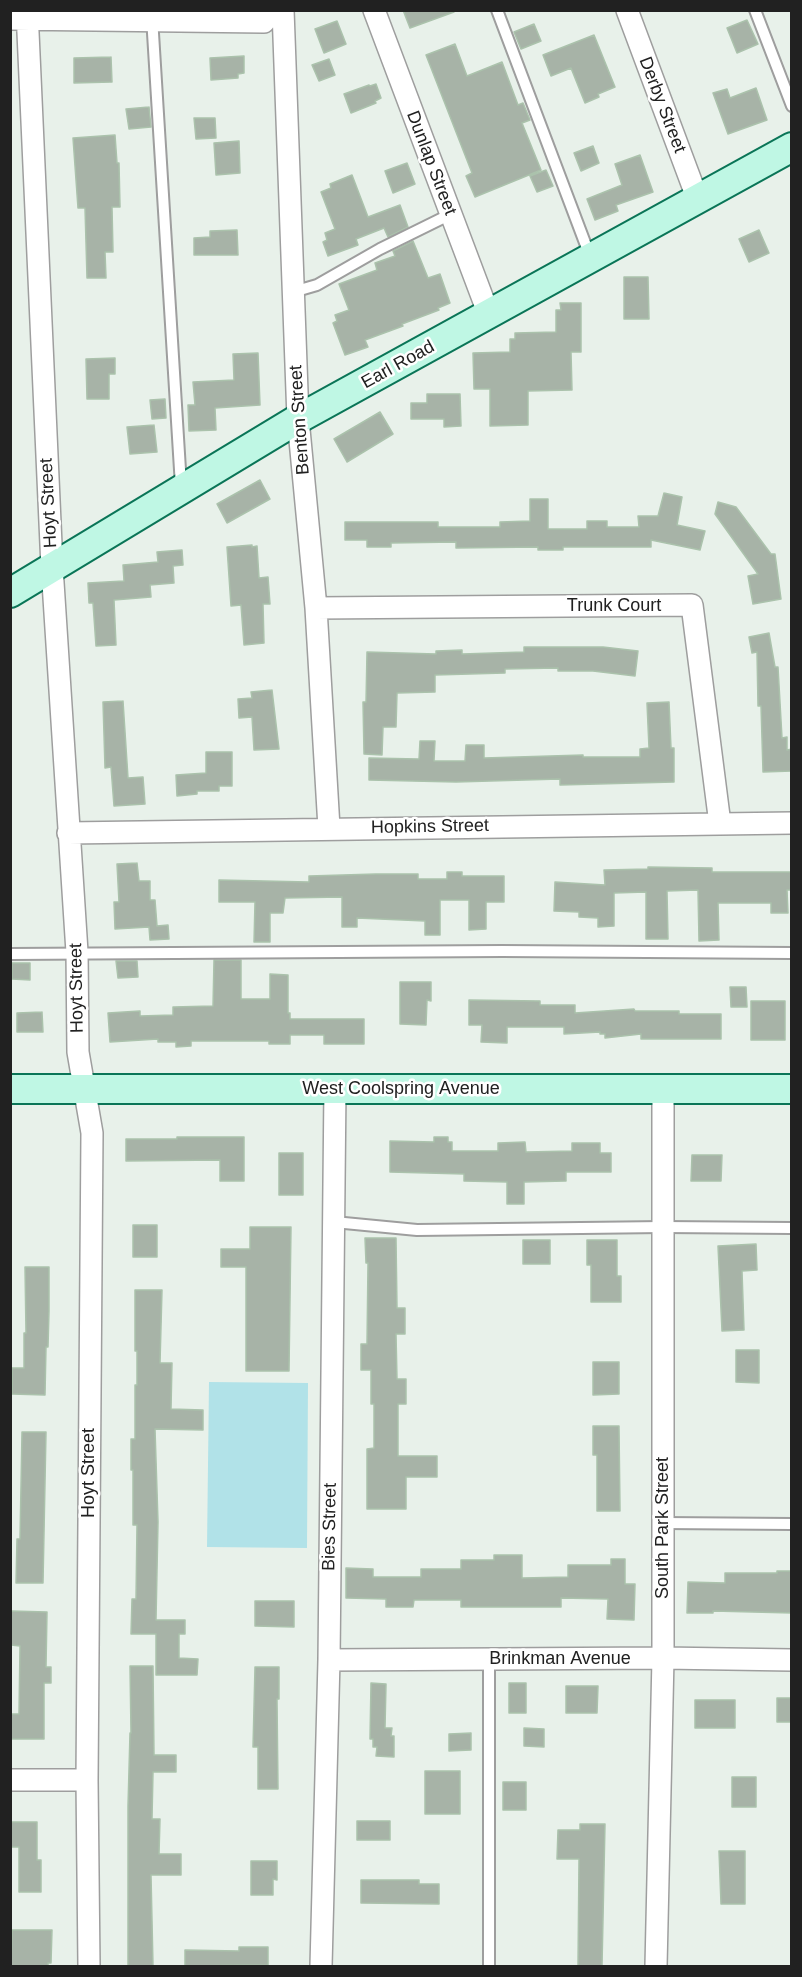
<!DOCTYPE html>
<html>
<head>
<meta charset="utf-8">
<style>
	body { margin:0 }
	#map { position:relative; width:802px; height:1977px; overflow:hidden; background:#e8f1ea; font-family:Arial,sans-serif }
	canvas { display:block }
	.frame { position:absolute; inset:0; border:12px solid #212121; pointer-events:none }
</style>
</head>
<body>
<div id="map">
<canvas width="802" height="1977"></canvas>
<div class="frame"></div>
</div>
<script>
const c = document.querySelector('canvas').getContext('2d');
c.lineJoin = 'round';
function fillPath(path, color) { c.fillStyle = color; c.fill(path, 'evenodd'); }
const shape = rows => new Path2D(rows.map(r => 'M' + r).join(''));
function strokePath(path, color, width, dash) { c.strokeStyle = color; c.lineWidth = width; c.lineCap = dash ? 'butt' : 'round'; c.setLineDash(dash || []); c.stroke(path); }
function drawText(font, color, halo, rows, align = 'center') {
  c.font = font + ' Arial,sans-serif'; c.lineWidth = 5; c.setLineDash([]); c.textBaseline = 'middle'; c.strokeStyle = halo; c.fillStyle = color; for (const [text, x, y, turn = 0] of rows) {
    c.save(); c.translate(x, y); c.rotate((+turn || 0) * Math.PI / 180); c.textAlign = isNaN(turn) ? turn : align; if (halo) c.strokeText(text, 0, 0); c.fillText(text, 0, 0); c.restore();
  }
}
const grass = shape([
	[209,1382,308,1383,307,1548,207,1547]
]);
const building = shape([
	[403,10,454,10,454,12,410,28,403,10],
	[747,20,758,44,737,53,727,28,747,20],
	[337,21,346,44,324,53,315,29,337,21],
	[534,24,541,41,521,49,514,32,534,24],
	[594,35,615,87,598,94,599,97,585,103,571,68,551,76,543,55,594,35],
	[455,44,467,76,502,62,518,105,523,103,530,120,522,123,541,170,475,197,466,176,472,173,426,55,455,44],
	[244,56,244,73,238,74,238,78,211,80,210,58,244,56],
	[111,57,112,82,74,83,74,58,111,57],
	[329,59,335,75,319,81,312,65,329,59],
	[376,84,381,98,375,101,376,103,351,113,344,94,369,85,370,86,376,84],
	[756,88,767,120,728,134,713,93,727,89,730,98,756,88],
	[149,107,151,127,129,129,126,109,149,107],
	[194,118,215,118,216,138,196,139,194,118],
	[115,135,117,163,119,163,120,207,112,207,113,252,105,252,106,278,87,278,85,208,78,208,73,138,115,135],
	[239,141,240,173,216,175,214,143,239,141],
	[593,146,599,163,581,171,574,153,593,146],
	[640,155,653,192,616,205,618,211,595,220,587,199,622,185,615,164,640,155],
	[407,163,415,184,393,193,385,171,407,163],
	[546,170,553,186,537,192,530,176,546,170],
	[352,175,368,217,400,205,408,227,388,237,384,228,356,239,358,245,328,256,323,242,327,240,325,233,335,229,321,192,331,188,330,184,352,175],
	[237,230,238,255,194,255,194,238,210,237,210,231,237,230],
	[759,230,769,253,749,262,739,239,759,230],
	[413,241,428,278,440,274,450,303,438,308,439,310,402,324,403,326,365,340,368,347,345,355,333,323,337,321,335,315,349,310,339,284,377,270,375,263,395,256,393,251,413,241],
	[624,277,648,277,649,319,624,319,624,277],
	[560,303,581,303,581,352,571,352,572,390,528,391,528,425,490,426,490,389,474,389,473,353,510,352,510,339,515,339,515,333,556,332,556,310,561,310,560,303],
	[258,353,260,405,215,408,216,430,189,431,188,405,195,405,193,382,234,380,233,354,258,353],
	[115,358,115,374,109,374,109,399,87,399,86,359,115,358],
	[427,394,460,394,461,426,444,427,444,419,411,419,411,403,427,403,427,394],
	[165,399,166,418,152,419,150,400,165,399],
	[380,412,393,434,347,462,334,439,380,412],
	[154,425,157,452,130,454,127,427,154,425],
	[260,480,270,499,227,523,217,504,260,480],
	[664,493,682,497,677,525,705,531,700,550,651,540,651,547,563,547,563,550,538,550,538,547,456,548,456,542,391,543,391,547,367,547,367,540,345,540,345,522,438,522,438,527,500,527,500,522,530,521,530,499,548,499,548,529,587,529,587,521,607,521,607,527,639,527,638,516,658,516,664,493],
	[718,502,736,507,771,554,775,554,781,599,753,604,748,576,758,574,715,514,718,502],
	[252,545,252,547,257,546,259,578,268,577,270,604,263,604,264,643,244,645,241,605,231,606,227,547,252,545],
	[182,550,183,565,173,566,174,583,150,585,151,597,114,600,116,645,96,646,93,603,89,603,88,583,124,581,123,565,158,562,157,552,182,550],
	[769,633,775,667,778,667,782,738,787,737,787,750,792,749,792,771,763,772,761,706,758,706,757,652,752,653,749,637,769,633],
	[524,647,603,647,638,651,635,676,593,671,558,671,558,668,505,669,505,673,435,675,435,692,397,693,396,727,383,727,382,755,364,754,363,702,366,702,367,652,436,654,436,651,462,650,462,654,524,652,524,647],
	[272,690,279,749,254,750,252,717,239,718,238,699,252,698,251,692,272,690],
	[123,701,128,778,143,777,145,804,114,806,111,767,105,768,103,702,123,701],
	[669,702,671,748,674,748,674,782,560,785,560,779,456,782,369,780,369,758,419,759,420,741,435,741,434,761,465,761,466,745,484,745,484,758,583,755,583,757,640,757,640,749,649,748,647,703,669,702],
	[206,752,232,752,232,786,219,786,219,791,197,791,197,794,177,796,176,775,206,773,206,752],
	[137,863,139,881,150,881,150,900,155,900,157,926,168,925,169,939,150,940,149,927,115,929,114,902,119,902,117,864,137,863],
	[648,867,712,868,712,872,792,872,792,890,787,890,788,913,771,913,771,903,718,903,719,940,699,941,698,890,667,891,668,939,646,939,646,892,614,893,614,926,598,927,598,918,579,917,579,912,554,911,555,882,605,885,604,870,648,869,648,867],
	[447,872,462,872,462,876,504,876,504,902,486,902,486,929,469,930,469,900,440,900,440,935,425,935,425,921,357,918,357,927,342,927,342,897,285,898,283,913,270,913,270,942,254,942,255,902,219,902,219,880,309,882,309,876,376,874,418,874,418,879,447,879,447,872],
	[214,960,241,960,241,999,270,999,270,974,288,975,288,1013,290,1013,290,1019,364,1019,364,1044,324,1044,324,1035,290,1035,290,1044,269,1044,269,1041,191,1041,191,1046,176,1047,176,1042,158,1042,158,1039,110,1042,108,1013,140,1011,140,1016,173,1015,173,1007,213,1006,214,960],
	[116,961,137,961,138,977,118,978,116,961],
	[12,963,30,963,30,980,12,979,12,963],
	[400,982,431,982,431,1001,427,1000,426,1025,400,1024,400,982],
	[730,987,746,987,747,1007,731,1007,730,987],
	[469,1000,540,1001,540,1005,575,1005,575,1013,634,1009,635,1011,679,1011,679,1014,721,1014,721,1039,641,1039,641,1034,605,1038,605,1034,600,1034,600,1032,564,1034,564,1027,507,1027,507,1043,481,1042,482,1025,469,1025,469,1000],
	[751,1001,785,1001,785,1040,751,1040,751,1001],
	[42,1012,43,1032,17,1032,17,1013,42,1012],
	[177,1137,244,1137,244,1181,220,1181,220,1160,126,1161,126,1139,177,1139,177,1137],
	[434,1137,448,1137,448,1142,452,1142,452,1151,498,1151,498,1143,525,1142,526,1152,572,1151,572,1143,600,1143,600,1153,611,1153,611,1172,566,1172,566,1181,524,1182,524,1204,507,1204,507,1182,464,1181,464,1174,390,1172,390,1141,434,1142,434,1137],
	[279,1153,303,1153,303,1195,279,1195,279,1153],
	[692,1155,722,1155,721,1181,691,1181,692,1155],
	[133,1225,157,1225,157,1257,133,1257,133,1225],
	[250,1227,291,1227,289,1371,246,1371,246,1267,221,1267,221,1249,250,1249,250,1227],
	[365,1238,396,1238,397,1308,405,1308,405,1334,396,1334,397,1379,406,1379,406,1404,398,1404,398,1456,437,1456,437,1477,406,1477,406,1509,367,1509,367,1449,374,1448,374,1404,371,1404,371,1370,361,1370,361,1344,367,1344,368,1263,366,1263,365,1238],
	[523,1240,550,1240,550,1264,523,1264,523,1240],
	[587,1240,617,1240,617,1276,621,1276,621,1302,591,1302,591,1265,587,1265,587,1240],
	[756,1244,757,1270,742,1271,744,1330,722,1331,718,1246,756,1244],
	[25,1267,49,1267,49,1311,48,1347,46,1347,45,1395,12,1394,12,1368,24,1368,24,1333,26,1333,25,1267],
	[135,1290,162,1290,160,1363,172,1363,171,1409,203,1410,203,1430,155,1429,158,1522,156,1620,185,1620,185,1634,179,1634,179,1658,198,1659,197,1675,156,1675,156,1634,131,1634,132,1599,136,1599,137,1525,133,1525,133,1470,131,1470,131,1439,135,1439,135,1385,137,1385,137,1351,135,1351,135,1290],
	[736,1350,759,1350,759,1383,736,1382,736,1350],
	[593,1362,619,1362,619,1394,593,1395,593,1362],
	[593,1426,619,1426,620,1511,597,1511,597,1455,593,1455,593,1426],
	[22,1432,46,1432,43,1583,16,1583,17,1539,20,1539,22,1432],
	[494,1555,522,1555,522,1578,568,1577,568,1565,611,1565,611,1559,625,1559,625,1584,635,1584,634,1620,607,1619,608,1599,561,1598,561,1607,461,1607,461,1600,414,1600,413,1607,386,1607,386,1599,346,1598,346,1568,373,1569,373,1577,421,1577,421,1569,461,1569,461,1560,494,1560,494,1555],
	[777,1571,792,1571,792,1613,713,1611,713,1613,687,1613,688,1582,725,1583,725,1573,777,1573,777,1571],
	[255,1601,294,1601,294,1627,255,1626,255,1601],
	[11,1611,47,1612,46,1667,51,1667,51,1683,44,1683,44,1739,10,1739,10,1714,19,1714,20,1646,11,1645,11,1611],
	[130,1666,153,1666,154,1755,176,1755,176,1772,153,1772,152,1819,160,1819,159,1854,181,1854,181,1875,151,1875,153,1966,128,1966,128,1806,130,1733,131,1733,130,1666],
	[255,1667,279,1667,279,1699,277,1699,278,1789,258,1789,258,1747,253,1747,255,1667],
	[371,1683,386,1684,385,1728,392,1728,391,1736,394,1736,394,1757,376,1756,377,1747,373,1747,373,1739,370,1739,371,1683],
	[509,1683,526,1683,526,1713,509,1713,509,1683],
	[566,1686,598,1686,597,1713,566,1713,566,1686],
	[777,1698,792,1698,792,1722,777,1722,777,1698],
	[695,1700,735,1700,735,1728,695,1728,695,1700],
	[524,1728,544,1729,544,1747,524,1746,524,1728],
	[471,1733,471,1750,449,1751,449,1734,471,1733],
	[425,1771,460,1771,460,1814,425,1814,425,1771],
	[732,1777,756,1777,756,1807,732,1807,732,1777],
	[503,1782,526,1782,526,1810,503,1810,503,1782],
	[357,1821,390,1821,390,1840,357,1840,357,1821],
	[10,1822,37,1822,37,1860,41,1860,41,1892,19,1892,19,1847,10,1847,10,1822],
	[580,1824,605,1824,602,1966,578,1966,579,1859,557,1859,558,1830,580,1830,580,1824],
	[719,1851,745,1851,745,1904,721,1904,719,1851],
	[251,1861,277,1861,277,1880,273,1879,273,1895,251,1895,251,1861],
	[361,1880,419,1880,419,1884,439,1884,439,1904,361,1903,361,1880],
	[12,1930,52,1930,51,1963,48,1963,48,1966,11,1966,12,1930],
	[239,1947,268,1947,268,1965,185,1966,185,1950,239,1951,239,1947]
]);
const lane = shape([
	[497,10,590,256],
	[755,10,792,106],
	[152,17,181,486],
	[293,292,317,285,380,249,451,214],
	[10,954,502,951,792,953],
	[334,1222,417,1230,663,1227,792,1228],
	[663,1523,792,1524],
	[489,1966,489,1659]
]);
const street = shape([
	[27,10,52,567,77,952,78,1052,92,1133,87,1780,89,1966],
	[283,10,298,419,316,608,329,828],
	[374,10,489,315],
	[627,10,698,200],
	[10,19,264,22,273,10],
	[316,608,692,605,720,824],
	[68,833,792,823],
	[329,1660,663,1658,792,1660],
	[10,1780,87,1780],
	[321,1966,329,1660,335,1088],
	[656,1966,663,1658,663,1089]
]);
const secondary = shape([
	[10,593,298,419,792,147],
	[10,1089,792,1089]
]);
const streetNames = [
	["Derby Street",662,105,69],
	["Dunlap Street",431,163,69],
	["Earl Road",398,365,-29],
	["Benton Street",300,420,-94],
	["Hoyt Street",49,503,-93],
	["Trunk Court",614,606],
	["Hopkins Street",430,827,-1],
	["Hoyt Street",77,988,-91],
	["West Coolspring Avenue",401,1089],
	["Hoyt Street",89,1473,-90],
	["Bies Street",330,1527,-89],
	["South Park Street",663,1528,-90],
	["Brinkman Avenue",560,1659]
];
fillPath(grass, '#b1e2e8');
fillPath(building, '#a7b3a7');
strokePath(building, '#abc2ac', 1.5);
strokePath(lane, '#9e9e9e', 14);
strokePath(street, '#9e9e9e', 24);
strokePath(secondary, '#0a7557', 32);
strokePath(lane, '#fff', 10);
strokePath(street, '#fff', 21);
strokePath(secondary, '#bff7e4', 28);
drawText('18px', '#212121', '#fff', streetNames);
</script>
</body>
</html>
